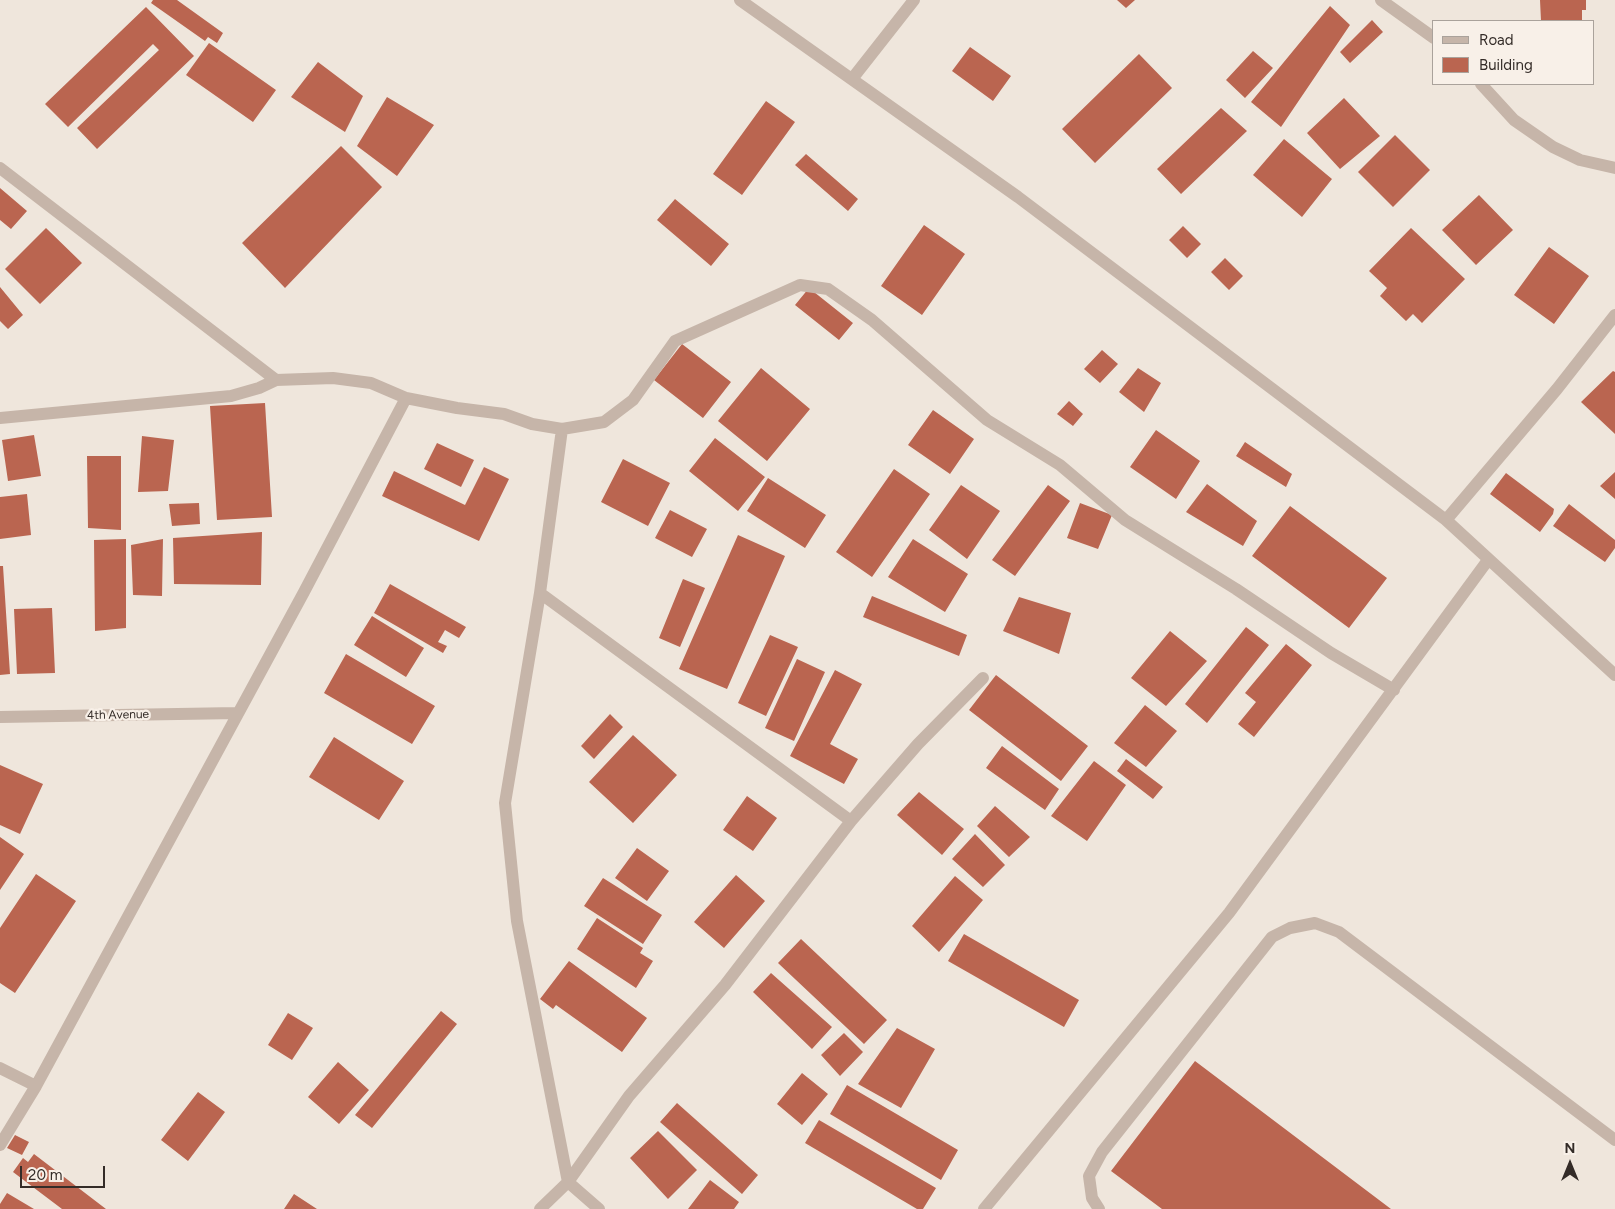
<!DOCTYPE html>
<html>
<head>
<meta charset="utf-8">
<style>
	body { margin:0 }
	#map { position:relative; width:1615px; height:1209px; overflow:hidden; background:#efe6dc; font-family:Figtree,sans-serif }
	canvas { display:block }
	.legend { position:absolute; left:1432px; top:20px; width:162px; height:65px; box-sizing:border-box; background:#f8f0e8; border:1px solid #aaa29b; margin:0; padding:6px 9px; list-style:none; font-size:15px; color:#342c28 }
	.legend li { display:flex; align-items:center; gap:10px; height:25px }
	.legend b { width:25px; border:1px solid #aaa29b }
	.north { position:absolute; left:1545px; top:1139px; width:50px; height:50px; -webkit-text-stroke:4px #f8f0e8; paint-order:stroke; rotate:0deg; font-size:14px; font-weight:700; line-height:20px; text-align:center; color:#342c28 }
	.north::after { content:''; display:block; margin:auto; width:18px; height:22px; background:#342c28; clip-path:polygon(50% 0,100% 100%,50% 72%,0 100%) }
	.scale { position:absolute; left:20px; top:1166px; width:85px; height:22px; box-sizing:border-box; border:2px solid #342c28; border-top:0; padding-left:6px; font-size:15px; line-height:18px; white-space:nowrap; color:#342c28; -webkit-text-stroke:4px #f8f0e8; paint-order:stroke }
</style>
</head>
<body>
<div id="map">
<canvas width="1615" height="1209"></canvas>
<ul class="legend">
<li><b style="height:6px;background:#c6b5a9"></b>Road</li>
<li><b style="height:14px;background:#ba6550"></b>Building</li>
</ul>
<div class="north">N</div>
<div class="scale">20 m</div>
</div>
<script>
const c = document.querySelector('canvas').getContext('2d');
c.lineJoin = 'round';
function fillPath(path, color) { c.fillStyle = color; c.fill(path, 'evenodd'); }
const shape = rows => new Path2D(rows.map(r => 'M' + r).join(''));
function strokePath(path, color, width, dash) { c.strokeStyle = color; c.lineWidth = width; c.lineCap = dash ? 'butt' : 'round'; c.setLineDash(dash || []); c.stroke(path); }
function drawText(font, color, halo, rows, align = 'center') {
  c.font = font + ' Figtree,sans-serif'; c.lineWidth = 4.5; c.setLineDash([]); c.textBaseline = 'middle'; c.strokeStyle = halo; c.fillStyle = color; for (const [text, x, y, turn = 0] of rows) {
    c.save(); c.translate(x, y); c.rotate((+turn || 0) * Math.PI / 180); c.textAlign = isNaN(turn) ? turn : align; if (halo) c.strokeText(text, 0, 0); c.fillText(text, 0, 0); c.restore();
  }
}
const building = shape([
	[153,0,177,0,223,33,217,43,208,37,205,41,151,3],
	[1117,0,1135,0,1126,8],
	[1540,0,1586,0,1586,10,1582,10,1582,21,1541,21],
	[1330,6,1350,25,1281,127,1251,102],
	[146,7,194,56,97,149,77,128,159,50,153,44,68,127,45,104],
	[1372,20,1383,32,1350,63,1340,52],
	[209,43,276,90,253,122,186,75],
	[970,47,1011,76,993,101,952,71],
	[1253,51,1273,68,1245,98,1226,80],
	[1139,54,1172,88,1095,163,1062,129],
	[318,62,363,96,345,132,291,97],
	[387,97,434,125,397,176,357,146],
	[1344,98,1380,136,1340,169,1307,133],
	[766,101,795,122,742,195,713,174],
	[1221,108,1247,131,1181,194,1157,169],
	[1395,135,1430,170,1393,207,1358,172],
	[1284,139,1332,179,1302,217,1253,175],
	[341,146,382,187,285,288,242,243],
	[806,154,858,199,848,211,795,165],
	[0,188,27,211,11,229,0,220],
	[1479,195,1513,230,1476,265,1442,230],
	[675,199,729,244,711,266,657,220],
	[924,225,965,254,922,315,881,286],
	[1183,226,1201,244,1187,258,1169,240],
	[46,228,82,263,40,304,5,269],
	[1411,228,1465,279,1422,323,1413,314,1406,321,1380,296,1387,288,1369,271],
	[1549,247,1589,276,1554,324,1514,295],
	[1225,258,1243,276,1229,290,1211,272],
	[0,287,23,315,8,329,0,321],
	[809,288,853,323,839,340,795,305],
	[682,344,731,382,703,418,654,380],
	[1102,350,1118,364,1100,383,1084,369],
	[761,368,810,409,767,461,718,421],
	[1138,368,1161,383,1144,412,1119,392],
	[1613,371,1615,372,1615,434,1581,402],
	[1069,401,1083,414,1073,426,1057,414],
	[265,403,272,517,217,520,210,406],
	[933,410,974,439,950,474,908,445],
	[1156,430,1200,461,1176,499,1130,467],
	[34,435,41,476,8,481,2,440],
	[142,436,174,440,168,491,138,492],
	[715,438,765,477,738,511,689,471],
	[1245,442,1292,474,1286,487,1236,456],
	[437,443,474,460,461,487,424,469],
	[87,456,121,456,121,530,88,528],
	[623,459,670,483,648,526,601,502],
	[484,467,509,479,479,541,382,496,394,471,465,505],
	[894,469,930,494,872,577,836,552],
	[1615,472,1615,499,1600,486],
	[1506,473,1554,509,1553,514,1540,532,1490,494],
	[768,478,826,515,805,548,747,511],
	[1207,484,1257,521,1243,546,1186,512],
	[961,485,1000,511,967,559,929,530],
	[1048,485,1070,501,1015,576,992,560],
	[27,494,31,535,0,539,0,497],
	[199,503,200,524,172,526,169,504],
	[1080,503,1112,515,1098,549,1067,538],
	[1569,504,1615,540,1615,548,1605,562,1553,526],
	[1290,506,1387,578,1349,628,1252,556],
	[670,510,707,529,692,557,655,538],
	[262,532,261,585,174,584,173,538],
	[738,535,785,556,727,689,679,669],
	[126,539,126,628,95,631,94,540],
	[163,539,162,596,133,595,131,545],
	[913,539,968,574,945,612,888,577],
	[0,566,3,566,10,674,0,675],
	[683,579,705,588,680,647,659,638],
	[390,584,466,627,459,638,445,630,438,642,447,646,443,653,374,613],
	[872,596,967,635,959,656,863,617],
	[1019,597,1071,613,1059,654,1003,631],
	[52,608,55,673,17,674,14,609],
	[372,616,424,648,406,677,354,645],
	[1246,627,1269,645,1207,723,1185,704],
	[1170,631,1207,661,1166,706,1131,678],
	[770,635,798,647,766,716,738,703],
	[1286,644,1312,665,1254,737,1238,724,1256,702,1245,693],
	[346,654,435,706,412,744,324,693],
	[797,659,825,672,794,741,765,728],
	[835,670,862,684,830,744,858,759,844,784,790,756],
	[996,675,1088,746,1061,781,969,710],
	[1145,705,1177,731,1146,767,1114,743],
	[610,714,623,727,594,759,581,746],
	[633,735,677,775,633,823,589,782],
	[334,737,404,781,379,820,309,777],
	[1002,746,1059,789,1045,810,986,768],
	[1126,759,1163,787,1153,799,1117,771],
	[1094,761,1126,785,1087,841,1051,816],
	[0,765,43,784,20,834,0,825],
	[919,792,964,829,942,855,897,815],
	[747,796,777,818,753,851,723,830],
	[995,806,1030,837,1009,857,977,826],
	[975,834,1005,865,983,887,952,859],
	[0,837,24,854,0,890],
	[637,848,669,871,647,901,615,878],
	[36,874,76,901,15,993,0,983,0,928],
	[736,875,765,901,724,948,694,922],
	[955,876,983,900,939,952,912,926],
	[603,878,662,915,643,944,584,906],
	[597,918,643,948,640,953,653,961,636,988,577,949],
	[964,934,1079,1000,1064,1027,948,961],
	[801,939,887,1020,864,1044,778,963],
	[569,961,647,1018,622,1052,556,1005,553,1009,540,999],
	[771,973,832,1027,812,1049,753,992],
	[441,1011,457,1024,372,1128,355,1115],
	[288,1013,313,1028,292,1060,268,1045],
	[897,1028,935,1049,901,1108,858,1084],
	[844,1033,863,1052,840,1076,821,1055],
	[1195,1061,1391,1209,1162,1209,1111,1171],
	[338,1062,369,1090,339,1124,308,1097],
	[802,1073,828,1094,802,1125,777,1104],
	[847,1085,958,1150,941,1180,830,1114],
	[198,1092,225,1112,188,1161,161,1140],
	[677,1103,758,1175,742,1194,660,1122],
	[819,1120,936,1188,923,1209,917,1209,805,1143],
	[658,1131,697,1170,668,1199,630,1158],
	[15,1135,29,1142,22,1155,7,1148],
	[34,1154,106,1209,62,1209,13,1172,23,1158,28,1162],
	[710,1180,739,1202,734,1209,688,1209],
	[7,1193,34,1209,0,1209,0,1204],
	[294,1194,317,1209,284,1209]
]);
const service = shape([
	[1099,1209,1092,1198,1089,1176,1102,1152,1272,937,1290,928,1315,923,1339,932,1615,1140]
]);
const minor = shape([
	[740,0,1018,197,1446,520,1615,675],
	[1381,0,1434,38],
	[852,79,914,0],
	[1481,84,1514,120,1553,147,1580,160,1615,168],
	[0,168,276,380],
	[0,418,231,396,259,388,276,380,333,378,371,383,406,398,457,408,504,414,532,424,562,429,604,422,633,400,675,341,800,285,828,289,872,320,987,420,1060,465,1125,520,1236,589,1331,653,1394,690],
	[562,429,540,593,505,803,517,921,568,1182,599,1209],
	[1446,520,1557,389,1615,315],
	[540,593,851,821],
	[0,717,237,713],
	[0,1068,36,1086],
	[0,1145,36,1086,304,592,406,398],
	[540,1209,568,1182,629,1096,725,985,851,821,918,744,983,678],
	[984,1209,1229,913,1488,560]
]);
const streetNames = [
	["4th Avenue",118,715,-1]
];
fillPath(building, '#ba6550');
strokePath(service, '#c6b5a9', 12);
strokePath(minor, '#c6b5a9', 12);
drawText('12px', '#342c28', '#f8f0e8', streetNames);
</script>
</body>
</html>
